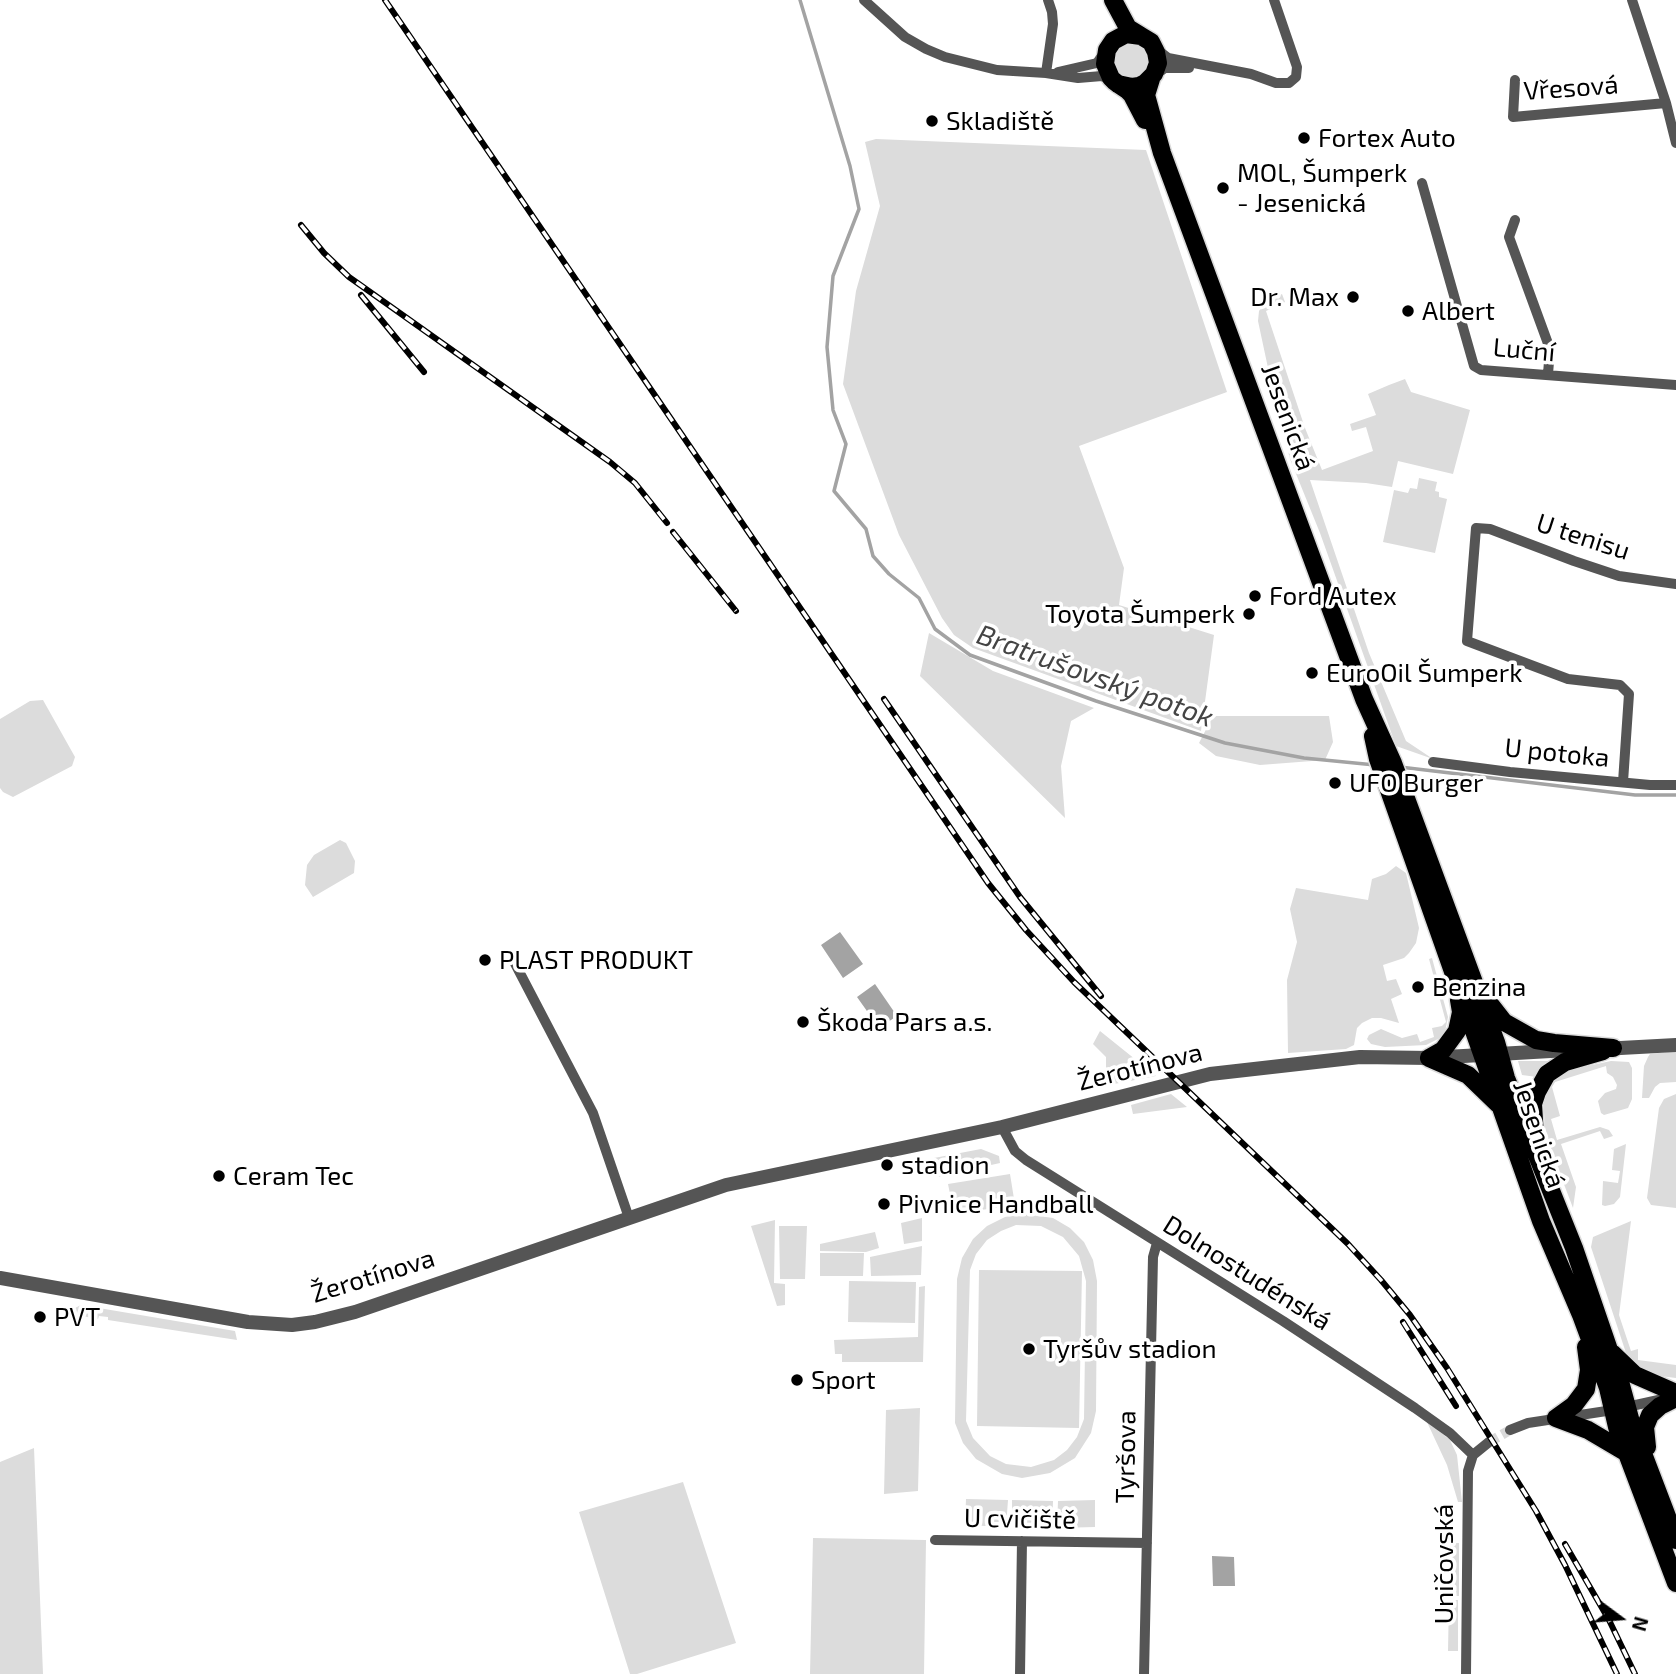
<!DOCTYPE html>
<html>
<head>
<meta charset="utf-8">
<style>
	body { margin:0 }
	#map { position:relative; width:1676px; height:1674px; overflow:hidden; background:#fff; font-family:"Exo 2",sans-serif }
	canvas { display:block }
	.north { position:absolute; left:1585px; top:1583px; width:70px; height:70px; -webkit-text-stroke:5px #fff; paint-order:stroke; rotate:106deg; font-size:19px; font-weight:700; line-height:28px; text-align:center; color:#000 }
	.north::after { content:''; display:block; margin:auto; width:24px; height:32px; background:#000; clip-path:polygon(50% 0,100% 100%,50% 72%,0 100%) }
</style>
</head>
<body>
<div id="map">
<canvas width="1676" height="1674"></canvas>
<div class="north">N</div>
</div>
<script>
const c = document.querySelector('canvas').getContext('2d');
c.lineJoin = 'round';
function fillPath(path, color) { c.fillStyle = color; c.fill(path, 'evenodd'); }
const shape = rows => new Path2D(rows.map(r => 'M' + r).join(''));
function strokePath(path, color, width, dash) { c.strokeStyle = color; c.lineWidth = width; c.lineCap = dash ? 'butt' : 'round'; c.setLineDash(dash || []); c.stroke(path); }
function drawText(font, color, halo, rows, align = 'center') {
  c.font = font + ' "Exo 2",sans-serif'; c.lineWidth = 7; c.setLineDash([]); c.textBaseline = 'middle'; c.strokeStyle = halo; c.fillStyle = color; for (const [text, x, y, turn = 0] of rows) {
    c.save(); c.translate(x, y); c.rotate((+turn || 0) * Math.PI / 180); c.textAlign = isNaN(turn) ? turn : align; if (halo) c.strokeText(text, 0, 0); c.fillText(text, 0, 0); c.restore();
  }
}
const green = shape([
	'1113 61a18 18 0 1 1 36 0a18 18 0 1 1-36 0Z',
	[876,139,1146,150,1227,392,1079,446,1124,568,1119,605,1214,635,1201,731,973,648,954,635,942,618,899,535,843,384,856,291,880,206,865,142],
	[1282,294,1285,302,1266,311,1305,428,1322,470,1373,451,1366,427,1352,431,1350,424,1376,415,1368,394,1389,385,1405,379,1411,392,1470,410,1453,474,1398,461,1392,487,1366,483,1310,480,1369,653,1406,741,1433,759,1396,746,1320,533,1290,459,1274,396,1258,321,1259,311,1264,303],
	[1419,478,1437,482,1435,491,1439,492,1439,497,1447,499,1435,553,1383,542,1394,490,1408,493,1410,488,1417,489],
	[929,633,993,671,1094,708,1071,721,1061,766,1065,818,920,676],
	[43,700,75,757,72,766,13,797,3,792,0,788,0,719,30,701],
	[1213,716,1329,716,1333,742,1325,760,1260,765,1216,756,1199,743],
	[340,840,346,843,355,861,354,873,313,897,305,885,307,865,314,855],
	[1396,866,1406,873,1419,928,1416,943,1409,953,1404,958,1383,965,1387,981,1396,979,1402,994,1391,999,1399,1023,1381,1018,1372,1018,1362,1023,1357,1028,1354,1045,1346,1049,1288,1053,1287,980,1297,942,1290,909,1296,888,1368,900,1372,879,1386,874],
	[1432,958,1448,1017,1445,1032,1440,1038,1426,1045,1385,1047,1371,1044,1367,1039,1369,1035,1381,1029,1402,1038,1417,1034,1420,1042,1434,1037,1432,1028,1442,1026,1446,1022,1429,959],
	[1100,1031,1156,1076,1093,1088,1106,1072,1106,1057,1093,1044],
	[1676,1051,1676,1082,1660,1083,1655,1087,1649,1098,1642,1098,1644,1066,1648,1057,1650,1054],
	[1518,1061,1557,1061,1537,1077,1522,1075],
	[1611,1061,1629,1062,1632,1068,1632,1099,1628,1108,1604,1115,1601,1113,1598,1101,1605,1093,1616,1089,1617,1085,1613,1077,1607,1073,1606,1066,1555,1082,1552,1087,1560,1116,1551,1119,1557,1140,1600,1127,1609,1130,1613,1136,1604,1139,1600,1131,1561,1144,1576,1187,1573,1208,1551,1150,1545,1127,1543,1097,1554,1079,1562,1074,1573,1069],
	[1171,1094,1187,1107,1133,1114,1131,1105],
	[1676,1094,1676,1208,1651,1205,1647,1198,1659,1108,1664,1099],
	[1626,1144,1620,1197,1614,1204,1605,1206,1602,1205,1603,1181,1618,1183,1620,1171,1612,1170,1614,1149],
	[981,1149,999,1156,1000,1163,938,1177,934,1158],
	[1010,1174,1015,1205,954,1214,948,1184],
	[1024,1214,1053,1218,1070,1228,1084,1242,1093,1260,1097,1281,1096,1411,1091,1433,1075,1458,1050,1473,1022,1478,1002,1474,976,1459,963,1443,955,1423,957,1279,962,1258,973,1239,987,1226,1005,1217],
	[1016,1225,1041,1226,1063,1237,1079,1256,1086,1281,1084,1419,1077,1437,1067,1450,1054,1460,1031,1467,1006,1464,990,1456,973,1438,966,1421,970,1270,976,1254,987,1240,1001,1231],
	[922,1218,922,1241,904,1244,901,1223],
	[775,1220,774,1283,785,1284,785,1305,777,1306,751,1226],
	[1631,1221,1619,1315,1631,1351,1638,1349,1638,1360,1676,1365,1676,1378,1652,1375,1643,1371,1627,1356,1591,1247,1593,1237],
	[779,1226,807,1226,805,1279,780,1279],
	[875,1232,879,1248,866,1252,820,1251,820,1244],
	[922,1246,921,1275,871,1276,870,1257],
	[820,1253,864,1253,863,1276,820,1276],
	[979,1270,1082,1271,1079,1428,977,1426],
	[849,1281,916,1282,915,1323,848,1322],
	[925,1286,923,1362,842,1362,842,1354,835,1354,834,1340,918,1337,919,1287],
	[81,1305,235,1331,237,1340,108,1320,108,1317,99,1316,98,1319,71,1314,71,1310],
	[920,1408,918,1491,884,1494,886,1410],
	[1426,1420,1450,1440,1457,1455,1462,1502,1458,1502,1447,1465],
	[34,1448,43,1674,0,1674,0,1462],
	[683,1482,736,1643,637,1674,630,1674,579,1512],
	[966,1499,1008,1500,1006,1527,965,1525],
	[1012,1500,1053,1501,1052,1529,1012,1528],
	[1095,1500,1095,1527,1057,1528,1058,1501],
	[813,1538,926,1540,924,1674,810,1674],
	[1449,1543,1459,1543,1459,1596,1448,1596],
	[1449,1600,1458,1600,1458,1651,1448,1651]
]);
const water = shape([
	[840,932,863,964,843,978,821,945],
	[875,984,897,1016,879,1028,857,997],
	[1212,1556,1234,1557,1235,1586,1213,1586]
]);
const stream = shape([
	[800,0,850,166,859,209,833,276,827,347,833,410,846,444,834,491,866,529,873,556,889,574,919,598,935,629,970,655,1096,701,1225,743,1304,758,1375,765],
	[1400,767,1635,795,1676,795]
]);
const minorTunnel = shape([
	[1489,1442,1510,1430]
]);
const minor = shape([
	[864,0,905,37,926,49,945,57,997,70,1046,73,1078,78,1102,76,1112,80],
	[1632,0,1666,103,1676,143],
	[1155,48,1168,58,1251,74,1276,83,1289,83,1296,77,1297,67,1274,0],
	[1058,72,1097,63,1105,52],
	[1046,73,1053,24,1052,12,1048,0],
	[1155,75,1165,68,1189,68],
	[1515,80,1513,117,1666,103],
	[1422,183,1474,366,1481,370,1676,385],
	[1515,220,1509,237,1550,349,1548,374],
	[1433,762,1510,772,1650,785,1676,785],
	[1623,782,1629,694,1620,685,1568,679,1467,641,1476,528,1490,529,1574,561,1619,576,1676,584],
	[510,954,593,1113,629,1218],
	[1002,1127,1015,1151,1026,1160,1283,1321,1415,1408,1450,1433,1473,1455],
	[1510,1430,1528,1423,1613,1410,1663,1399],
	[935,1540,1147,1543],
	[1020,1674,1022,1541],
	[1144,1674,1153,1257,1157,1243],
	[1466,1674,1468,1471,1473,1455,1489,1442]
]);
const tertiary = shape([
	[1602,1049,1676,1045],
	[0,1278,248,1322,292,1325,315,1322,355,1312,726,1185,1002,1127,1210,1074,1360,1057,1429,1058,1568,1050]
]);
const primary = shape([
	[1113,0,1128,28,1141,36],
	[1151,79,1146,95,1162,153,1364,699,1393,763,1496,1042,1506,1078,1574,1248,1621,1385,1631,1422,1676,1540],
	[1118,84,1132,87,1139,86,1145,83,1154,74,1158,63,1156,52,1151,42,1141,36,1126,34,1113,41,1107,50,1105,64,1111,78,1114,81,1118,84,1127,90,1132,95,1145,120],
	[1373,736,1378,759,1541,1221,1581,1315,1608,1388,1617,1427,1676,1583],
	[1486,999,1504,1022,1536,1040,1554,1043,1613,1048],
	[1429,1058,1468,1075,1498,1104],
	[1429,1058,1443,1050,1457,1031,1461,1012,1459,1000],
	[1535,1136,1533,1104,1537,1092,1547,1074,1565,1062,1603,1051],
	[1612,1353,1635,1375,1676,1393],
	[1556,1418,1574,1405,1586,1389,1589,1370,1586,1347],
	[1556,1418,1588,1430,1627,1453],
	[1647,1447,1645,1427,1650,1415,1660,1406,1676,1398]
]);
const rail = shape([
	[385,0,988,883,1026,930,1074,982,1348,1244,1381,1280,1410,1315,1447,1368,1536,1511,1565,1565,1617,1674],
	[301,225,324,253,349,277,610,462,635,483,667,523],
	[361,295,424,372],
	[673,532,736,611],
	[884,699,1020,897,1101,996],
	[1403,1322,1456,1406],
	[1565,1544,1609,1620,1635,1674]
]);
const markers = [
	[932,121,7,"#000"],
	[1304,138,7,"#000"],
	[1223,188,7,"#000"],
	[1353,297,7,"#000"],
	[1408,311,7,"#000"],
	[1255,596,7,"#000"],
	[1249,614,7,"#000"],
	[1312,673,7,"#000"],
	[1335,783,7,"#000"],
	[485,960,7,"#000"],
	[1418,987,7,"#000"],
	[803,1022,7,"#000"],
	[887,1165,7,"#000"],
	[219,1176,7,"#000"],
	[884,1204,7,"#000"],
	[40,1317,7,"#000"],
	[1029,1349,7,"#000"],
	[797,1380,7,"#000"]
];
const streetNames = [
	["Vřesová",1571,88,-4],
	["Luční",1524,350,5],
	["Jesenická",1288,417,70],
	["U tenisu",1583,537,18],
	["U potoka",1557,753,6],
	["Žerotínova",1140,1067,-14],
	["Jesenická",1539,1134,71],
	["Dolnostudénská",1247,1273,32],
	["Žerotínova",373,1276,-17],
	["Tyršova",1126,1457,-89],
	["U cvičiště",1020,1519,1],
	["Uničovská",1444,1564,-90]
];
const poiNames = [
	["Skladiště",946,121],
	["Fortex Auto",1318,138],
	["MOL, Šumperk",1237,173],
	["- Jesenická",1237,203],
	["Dr. Max",1339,297,"right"],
	["Albert",1422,311],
	["Ford Autex",1269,596],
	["Toyota Šumperk",1235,614,"right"],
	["EuroOil Šumperk",1326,673],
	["UFO Burger",1349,783],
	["PLAST PRODUKT",499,960],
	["Benzina",1432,987],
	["Škoda Pars a.s.",817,1022],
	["stadion",901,1165],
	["Ceram Tec",233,1176],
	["Pivnice Handball",898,1204],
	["PVT",54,1317],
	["Tyršův stadion",1043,1349],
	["Sport",811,1380]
];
const waterNames = [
	["Bratrušovský potok",1095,676,20]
];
fillPath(green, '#dcdcdc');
fillPath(water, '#a3a3a3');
strokePath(stream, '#a3a3a3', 3.5);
strokePath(minorTunnel, '#d9d9d9', 10, [10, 5]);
strokePath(primary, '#dbdbdb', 21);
strokePath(minor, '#555', 10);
strokePath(tertiary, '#555', 14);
strokePath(primary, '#000', 18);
strokePath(rail, '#000', 6);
strokePath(rail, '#fff', 3.5, [10]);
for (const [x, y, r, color] of markers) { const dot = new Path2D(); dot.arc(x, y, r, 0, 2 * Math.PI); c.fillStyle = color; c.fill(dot); strokePath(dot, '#fff', 2.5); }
drawText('26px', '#000', '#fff', streetNames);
drawText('26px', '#000', '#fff', poiNames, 'left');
drawText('italic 28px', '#444', '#fff', waterNames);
</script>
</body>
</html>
